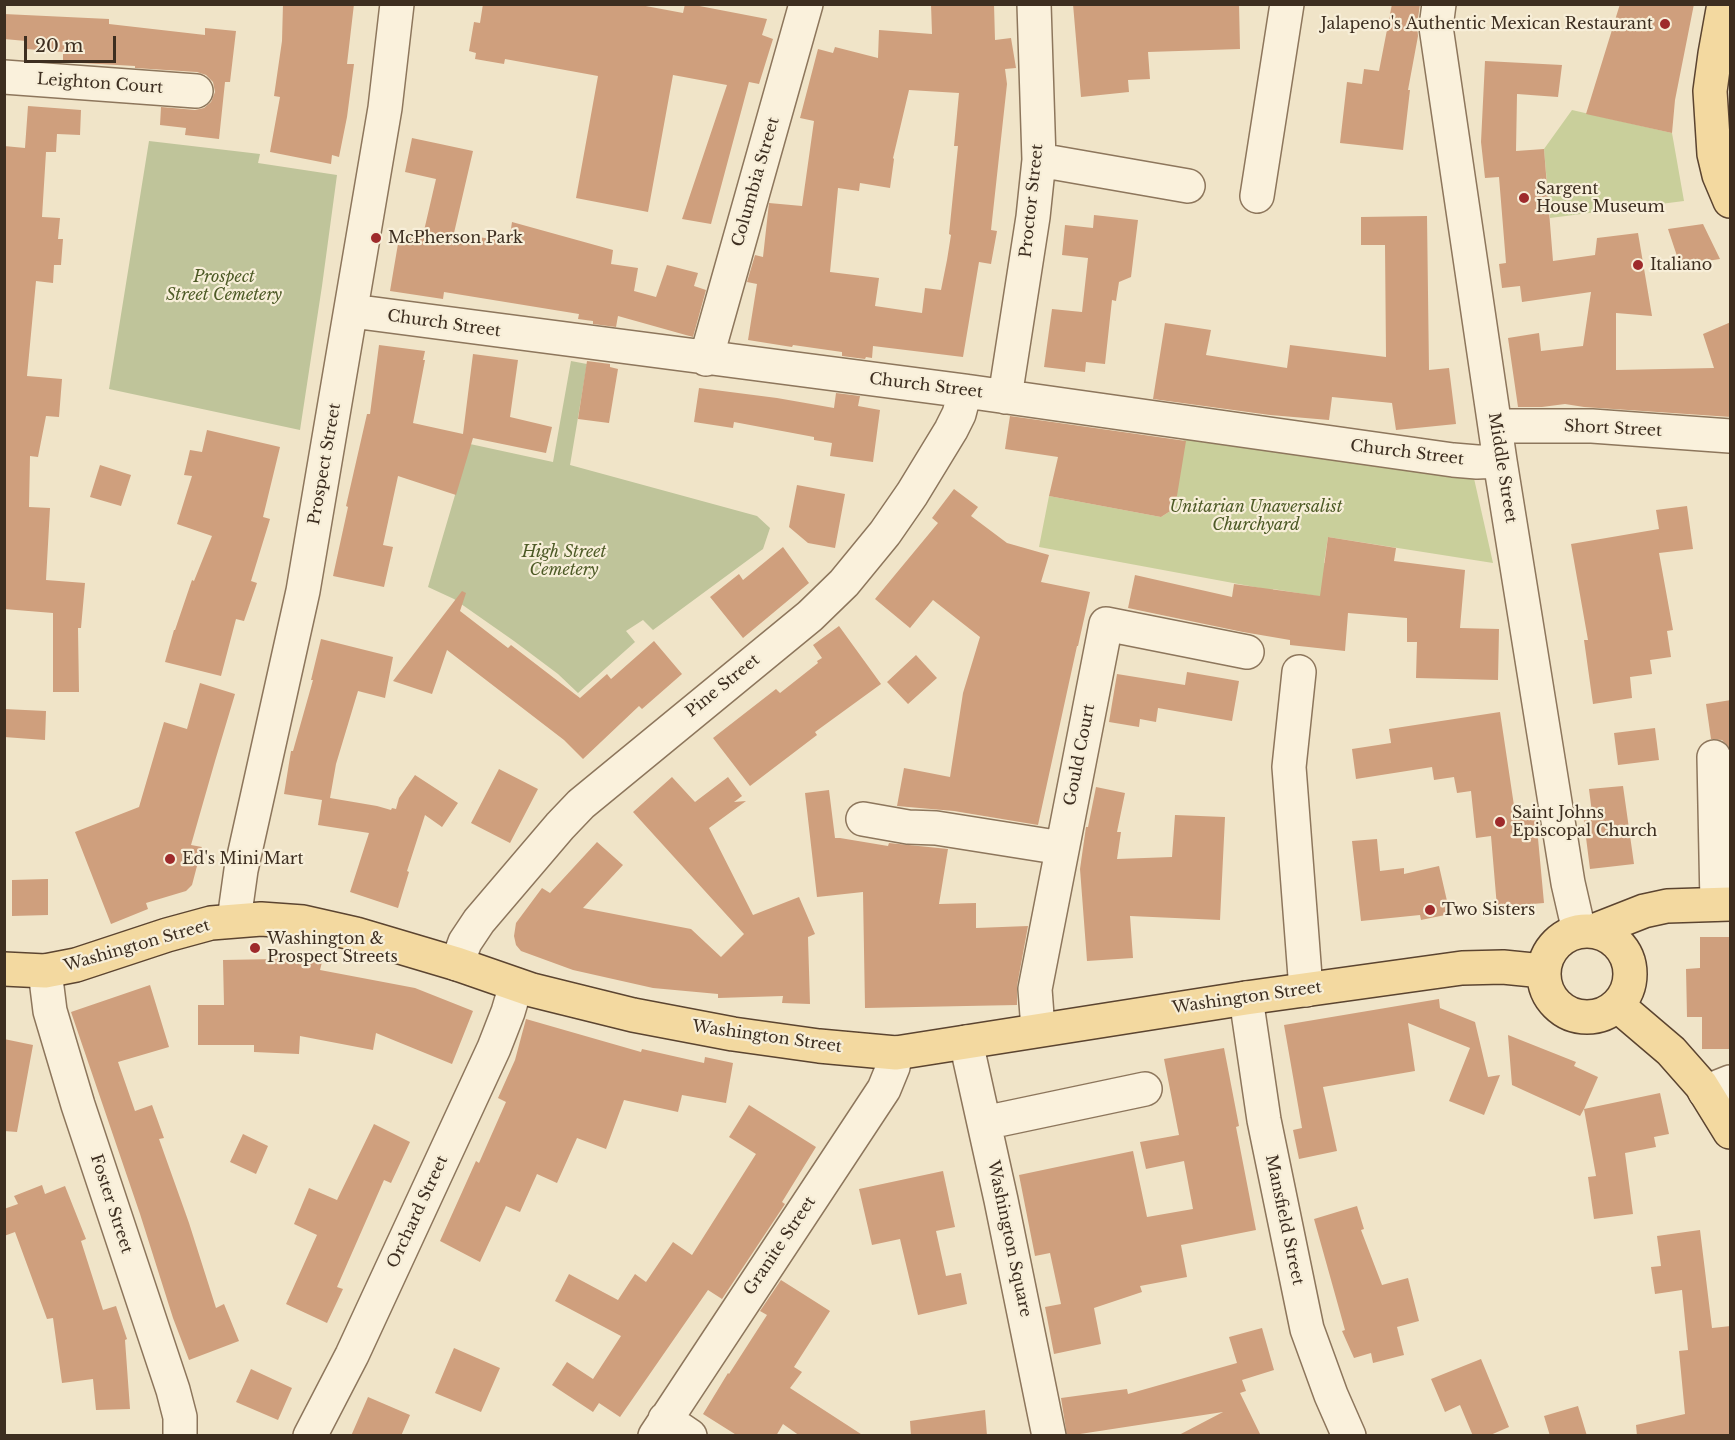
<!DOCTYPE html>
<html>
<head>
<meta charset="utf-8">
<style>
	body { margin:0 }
	#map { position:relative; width:1735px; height:1440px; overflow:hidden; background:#f0e4c8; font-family:"Libre Baskerville",serif }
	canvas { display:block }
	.frame { position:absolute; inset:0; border:6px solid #3d2e20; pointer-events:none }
	.scale { position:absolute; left:24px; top:36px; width:92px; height:27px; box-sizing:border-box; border:3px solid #3d2e20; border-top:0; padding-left:8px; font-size:18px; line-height:21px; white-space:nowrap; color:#3d2e20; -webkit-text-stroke:4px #f7eed8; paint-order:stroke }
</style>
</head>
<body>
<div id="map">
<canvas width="1735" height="1440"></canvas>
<div class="frame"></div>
<div class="scale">20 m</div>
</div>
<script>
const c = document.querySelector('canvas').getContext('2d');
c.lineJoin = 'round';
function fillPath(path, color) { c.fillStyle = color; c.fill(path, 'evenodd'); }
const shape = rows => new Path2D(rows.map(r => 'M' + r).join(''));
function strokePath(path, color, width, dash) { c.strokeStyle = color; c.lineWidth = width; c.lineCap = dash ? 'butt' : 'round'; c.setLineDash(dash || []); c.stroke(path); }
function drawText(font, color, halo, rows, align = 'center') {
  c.font = font + ' "Libre Baskerville",serif'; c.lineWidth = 4.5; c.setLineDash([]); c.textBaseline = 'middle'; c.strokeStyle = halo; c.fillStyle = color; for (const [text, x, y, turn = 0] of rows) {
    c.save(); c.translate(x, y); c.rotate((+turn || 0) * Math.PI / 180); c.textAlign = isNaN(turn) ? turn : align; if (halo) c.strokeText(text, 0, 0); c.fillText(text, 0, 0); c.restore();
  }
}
const green = shape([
	[1572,110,1672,133,1684,201,1550,218,1544,149],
	[1184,436,1473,474,1493,563,1328,537,1324,563,1341,566,1335,599,1273,589,1270,605,1260,588,1039,547,1049,496,1161,517,1175,508]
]);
const cemetery = shape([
	[149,141,260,154,258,163,337,175,322,286,300,430,109,389],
	[571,361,587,364,570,465,757,516,770,528,763,549,653,630,643,620,626,631,635,642,578,693,558,674,514,641,454,599,428,587,470,444,553,462]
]);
const building = shape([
	[283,4,354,4,347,64,354,64,347,117,339,157,332,155,331,164,270,152,280,97,274,96,282,41],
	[483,4,635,4,683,13,685,4,689,4,767,19,762,35,773,39,759,84,749,82,711,224,682,219,727,85,673,75,648,212,576,198,598,76,505,59,504,64,475,59,476,53,469,51,474,22,480,23],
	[931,4,994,4,995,40,1011,38,1016,68,1005,69,1007,84,991,230,997,231,991,264,979,262,963,357,873,346,872,358,866,357,865,359,842,356,842,352,793,345,792,347,748,340,757,284,747,282,755,255,763,257,769,203,802,206,814,121,800,118,818,49,833,53,835,47,878,58,879,30,932,34],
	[909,90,959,93,954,146,958,146,949,234,951,235,947,260,941,290,925,288,922,313,875,306,879,278,830,272,838,188,859,191,860,183,890,188,894,159,893,158],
	[1073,4,1239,4,1240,49,1148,52,1150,79,1128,80,1129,92,1081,97],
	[1392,4,1420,4,1417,25,1418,36,1408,90,1410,90,1403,150,1340,143,1347,82,1362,84,1364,69,1379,71],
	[1620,4,1694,4,1675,100,1672,133,1586,114],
	[4,14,109,19,109,24,205,35,205,28,236,31,230,82,225,82,219,139,185,135,186,128,160,125,161,107,195,110,204,108,211,102,215,92,213,82,206,75,197,72,135,68,135,66,63,62,63,52,26,49,26,41,4,39],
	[1485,61,1562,65,1558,97,1517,94,1516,151,1544,149,1553,261,1595,255,1597,238,1638,233,1652,316,1616,313,1616,370,1714,368,1703,334,1731,322,1731,417,1584,407,1565,404,1542,407,1518,407,1508,338,1539,333,1541,351,1583,346,1591,292,1522,302,1520,286,1502,288,1499,264,1506,263,1499,177,1485,178,1481,142],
	[28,106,81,110,80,135,57,134,56,152,46,152,42,217,60,218,58,239,63,239,61,265,54,265,53,283,36,281,27,376,62,379,59,417,46,416,38,457,30,456,29,507,50,508,46,580,85,583,81,628,78,628,79,692,53,692,53,613,4,609,4,146,25,148],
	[412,138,473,151,454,233,509,242,512,222,613,250,611,264,638,268,634,291,656,297,667,265,698,273,694,286,706,290,693,337,618,316,616,327,593,324,593,321,578,319,579,314,444,292,443,299,390,291,400,232,423,235,436,179,405,172],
	[1094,215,1138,220,1131,277,1119,282,1116,301,1112,300,1105,364,1086,362,1085,372,1044,367,1052,309,1082,312,1088,258,1062,255,1065,225,1093,228],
	[1427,216,1429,370,1449,368,1456,424,1396,430,1392,403,1332,397,1329,420,1270,415,1153,399,1165,323,1211,330,1206,355,1287,368,1290,345,1386,357,1385,245,1361,245,1361,217],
	[1703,224,1720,259,1680,265,1668,229],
	[379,345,425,351,423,360,425,360,413,423,463,434,473,354,518,360,510,417,552,427,546,453,473,438,456,495,398,476,383,545,393,547,384,587,333,576,348,507,346,506,367,414,370,414],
	[587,361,610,364,610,367,618,369,609,423,578,419],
	[699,388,777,398,834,408,836,393,860,396,858,406,880,410,873,462,830,456,832,443,814,440,814,437,734,422,733,428,694,422],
	[1010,416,1186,441,1175,508,1161,517,1049,496,1058,457,1005,449],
	[207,430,280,447,263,517,270,519,251,581,257,583,244,621,236,619,221,676,165,662,174,630,175,630,192,580,194,581,212,536,177,524,192,476,184,475,190,450,202,452],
	[100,465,131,475,121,506,90,497],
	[797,485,845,494,835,548,808,543,789,527],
	[954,489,978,507,971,516,1007,543,1049,555,1041,582,1090,592,1078,646,1077,646,1038,825,954,811,897,806,904,768,950,777,963,693,980,637,933,600,910,628,875,599,938,523,932,518],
	[1687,506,1693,549,1659,553,1673,630,1667,631,1671,657,1650,660,1652,674,1630,677,1632,698,1593,704,1584,640,1588,640,1571,544,1659,529,1656,510],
	[1328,537,1396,548,1394,561,1465,570,1460,628,1499,629,1498,680,1416,678,1417,642,1407,642,1407,618,1348,613,1345,651,1290,645,1290,640,1243,632,1128,608,1135,575,1232,597,1234,584,1320,596],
	[783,547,809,583,743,638,710,597,739,574,743,580],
	[462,591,466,593,460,611,508,648,511,645,580,698,607,674,611,679,654,641,682,674,642,709,639,706,583,759,564,740,447,650,432,694,393,681],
	[839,626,881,684,815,732,817,735,750,786,713,738,776,689,780,693,818,663,817,661,822,658,813,645],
	[321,639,393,657,385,698,358,691,336,764,330,798,377,806,391,810,392,808,396,809,399,798,415,775,458,803,442,827,425,815,407,871,409,872,398,908,350,892,369,833,318,825,322,800,284,794,291,751,293,751,313,680,311,680],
	[916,655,937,678,908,704,887,682],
	[1187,672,1239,681,1232,721,1158,708,1156,722,1140,719,1139,727,1109,722,1117,674,1185,685],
	[200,683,235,694,215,761,191,845,202,847,192,885,186,891,146,903,148,909,111,924,75,832,139,807,164,722,187,729],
	[1731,700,1731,749,1722,740,1711,739,1706,704],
	[4,709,46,711,45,740,4,737],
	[1500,712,1516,819,1536,817,1544,903,1497,907,1491,836,1476,838,1471,791,1457,793,1454,777,1434,780,1432,767,1356,779,1352,749,1391,743,1389,729],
	[1655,728,1659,760,1618,765,1614,733],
	[499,769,538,789,510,843,471,823],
	[672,777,695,802,728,777,742,796,734,802,746,801,709,828,753,915,799,897,815,934,808,937,810,1004,782,1003,783,996,718,998,718,994,653,988,573,970,521,951,516,945,514,936,516,923,542,888,550,893,597,842,623,865,583,908,691,929,721,957,744,934,633,812],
	[1623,786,1634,864,1590,869,1583,814,1592,813,1589,789],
	[1096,787,1125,793,1117,832,1121,832,1117,859,1172,857,1175,815,1225,817,1220,920,1130,916,1133,958,1087,961,1080,869,1086,827,1088,827],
	[829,790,835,838,840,838,888,846,889,843,948,849,939,904,976,903,976,928,1028,926,1017,986,1017,1005,865,1008,863,892,817,897,805,793],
	[1377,839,1380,871,1404,868,1404,874,1439,866,1450,914,1421,920,1420,915,1361,921,1352,841],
	[48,879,48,915,12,916,12,880],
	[1700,937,1731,937,1731,1049,1702,1049,1702,1017,1687,1017,1686,969,1700,968],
	[278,954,322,962,320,970,415,988,473,1011,452,1064,376,1033,373,1050,300,1036,299,1054,254,1052,254,1045,198,1045,198,1005,224,1005,223,960,277,959],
	[150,985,169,1047,118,1062,135,1111,152,1105,164,1138,159,1139,189,1223,216,1308,224,1304,239,1341,189,1360,173,1318,140,1214,71,1012],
	[1439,999,1440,1008,1475,1022,1488,1077,1500,1075,1484,1115,1449,1101,1470,1048,1408,1023,1415,1071,1323,1087,1337,1151,1299,1159,1293,1130,1302,1128,1284,1025],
	[526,1019,641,1052,642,1049,704,1063,705,1057,733,1063,726,1103,682,1095,678,1112,624,1100,606,1149,577,1138,557,1183,537,1174,520,1212,506,1206,480,1262,440,1241,476,1161,479,1163,506,1102,498,1098,515,1060],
	[1508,1035,1576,1062,1574,1066,1598,1077,1584,1109,1660,1093,1669,1134,1654,1137,1656,1147,1625,1153,1633,1214,1594,1219,1588,1177,1596,1176,1584,1109,1580,1116,1512,1085],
	[4,1039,33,1045,17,1132,4,1131],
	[1224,1048,1239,1126,1236,1127,1256,1230,1181,1245,1187,1277,1140,1286,1142,1292,1094,1308,1101,1344,1054,1354,1045,1307,1061,1304,1050,1253,1035,1256,1019,1175,1133,1151,1147,1217,1193,1209,1184,1161,1146,1169,1140,1142,1179,1135,1164,1059],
	[749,1105,816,1147,782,1202,785,1204,722,1299,708,1290,620,1417,599,1403,593,1412,552,1385,567,1362,593,1379,621,1336,555,1301,569,1274,618,1300,635,1274,646,1282,673,1242,692,1255,756,1154,729,1137],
	[374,1124,410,1142,391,1183,384,1180,337,1287,343,1289,327,1323,286,1304,317,1235,294,1224,309,1188,337,1200],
	[243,1134,268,1146,256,1174,230,1162],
	[943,1171,955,1227,936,1231,946,1276,961,1273,967,1304,918,1315,900,1239,872,1245,859,1189],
	[42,1185,45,1194,65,1186,86,1239,81,1241,103,1310,116,1306,127,1339,125,1340,130,1409,96,1410,93,1379,62,1383,53,1318,47,1319,15,1232,4,1236,4,1209,18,1204,14,1196],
	[1357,1206,1364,1229,1361,1230,1382,1285,1408,1278,1419,1321,1397,1327,1404,1355,1373,1363,1371,1353,1354,1358,1342,1331,1345,1330,1314,1219],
	[1700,1230,1712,1328,1731,1326,1731,1436,1637,1436,1636,1425,1685,1414,1679,1351,1688,1350,1682,1290,1655,1294,1651,1267,1661,1266,1657,1236],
	[781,1280,830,1311,794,1367,802,1372,790,1388,864,1436,800,1436,783,1424,776,1436,738,1436,703,1414,728,1373,729,1374,767,1315,760,1311],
	[1262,1328,1274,1370,1242,1380,1246,1391,1240,1393,1261,1436,1177,1436,1223,1412,1067,1436,1061,1398,1127,1389,1128,1394,1237,1363,1229,1337],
	[454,1348,500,1368,481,1412,435,1393],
	[1481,1359,1509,1427,1488,1436,1473,1436,1460,1405,1445,1412,1431,1379],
	[251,1369,292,1388,278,1420,236,1402],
	[368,1397,410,1415,401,1436,351,1436],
	[1578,1406,1587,1436,1550,1436,1544,1416],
	[985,1410,987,1436,911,1436,910,1421]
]);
const minor = shape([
	[1439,4,1436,27,1500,461,1568,883,1579,931],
	[4,77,196,91],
	[1039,160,1188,186],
	[1257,196,1287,4],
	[352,311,965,391,1453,460,1477,462,1500,461],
	[706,359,806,4],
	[1005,397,1033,217,1039,160,1034,4],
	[1496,426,1592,426,1730,436],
	[1299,672,1289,767,1306,990],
	[1714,757,1717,904],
	[863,819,908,827,936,828,1062,848],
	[234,920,241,870,303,591,385,108,397,4],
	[457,964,465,942,479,921,560,826,581,804,810,616,844,583,885,533,912,494,951,430,959,414,965,391],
	[45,971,50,1011,78,1105,173,1390,180,1417,180,1436],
	[1246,998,1264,1120,1307,1329,1331,1395,1349,1436],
	[1038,1029,1035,989,1106,624,1247,652],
	[966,1042,1001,1200,1049,1436],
	[1705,1092,1730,1082],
	[984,1123,1145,1089],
	[665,1419,690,1436],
	[310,1436,352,1355,494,1048,508,1012,516,985],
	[655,1436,884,1089,893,1067,896,1053]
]);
const major = shape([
	[1724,4,1715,54,1710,91,1714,154,1719,175,1730,201],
	'1544 974a43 43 0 1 1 86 0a43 43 0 1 1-86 0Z',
	[1593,931,1644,911,1667,906,1730,904],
	[4,969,45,971,76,965,167,935,211,923,261,919,303,922,356,934,457,964,532,990,633,1015,733,1034,819,1046,896,1053,1246,998,1462,968,1503,967,1543,971],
	[1617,1005,1671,1051,1701,1085,1730,1132]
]);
const markers = [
	[1665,24,6,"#9e2a2b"],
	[1524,198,6,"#9e2a2b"],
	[376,238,6,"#9e2a2b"],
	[1638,265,6,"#9e2a2b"],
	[1500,822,6,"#9e2a2b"],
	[170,859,6,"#9e2a2b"],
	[1430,910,6,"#9e2a2b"],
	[255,948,6,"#9e2a2b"]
];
const poiNames = [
	["Jalapeno's Authentic Mexican Restaurant",1653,24,"right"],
	["Sargent",1536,189],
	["House Museum",1536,207],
	["McPherson Park",388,238],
	["Italiano",1650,265],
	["Saint Johns",1512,813],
	["Episcopal Church",1512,831],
	["Ed's Mini Mart",182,859],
	["Two Sisters",1442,910],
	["Washington &",267,939],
	["Prospect Streets",267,957]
];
const streetNames = [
	["Leighton Court",100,84,4],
	["Columbia Street",756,182,-74],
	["Proctor Street",1032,201,-84],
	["Church Street",444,324,8],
	["Church Street",926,386,7],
	["Short Street",1613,429,3],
	["Church Street",1407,453,7],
	["Prospect Street",325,464,-80],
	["Middle Street",1502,468,81],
	["Pine Street",723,686,-39],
	["Gould Court",1080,755,-79],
	["Washington Street",137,946,-16],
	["Washington Street",1247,998,-8],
	["Washington Street",767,1037,8],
	["Foster Street",111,1204,72],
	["Orchard Street",418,1212,-65],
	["Mansfield Street",1284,1220,78],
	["Washington Square",1009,1239,78],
	["Granite Street",780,1246,-56]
];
const parkNames = [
	["Prospect",224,277],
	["Street Cemetery",224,295],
	["Unitarian Unaversalist",1256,507],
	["Churchyard",1256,525],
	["High Street",564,552],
	["Cemetery",564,570]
];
fillPath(green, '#c9cf9b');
fillPath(cemetery, '#bfc49a');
fillPath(building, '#cf9f7d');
strokePath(minor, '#8d765c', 36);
strokePath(major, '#5b4430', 36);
strokePath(minor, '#faf1dc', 33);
strokePath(major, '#f3d9a0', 33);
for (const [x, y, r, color] of markers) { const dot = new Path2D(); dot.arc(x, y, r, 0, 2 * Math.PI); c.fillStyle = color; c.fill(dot); strokePath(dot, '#f7eed8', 2); }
drawText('16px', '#3d2e20', '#f7eed8', poiNames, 'left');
drawText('16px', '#3d2e20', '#f7eed8', streetNames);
drawText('italic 16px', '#4d5a26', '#f7eed8', parkNames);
</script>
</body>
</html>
